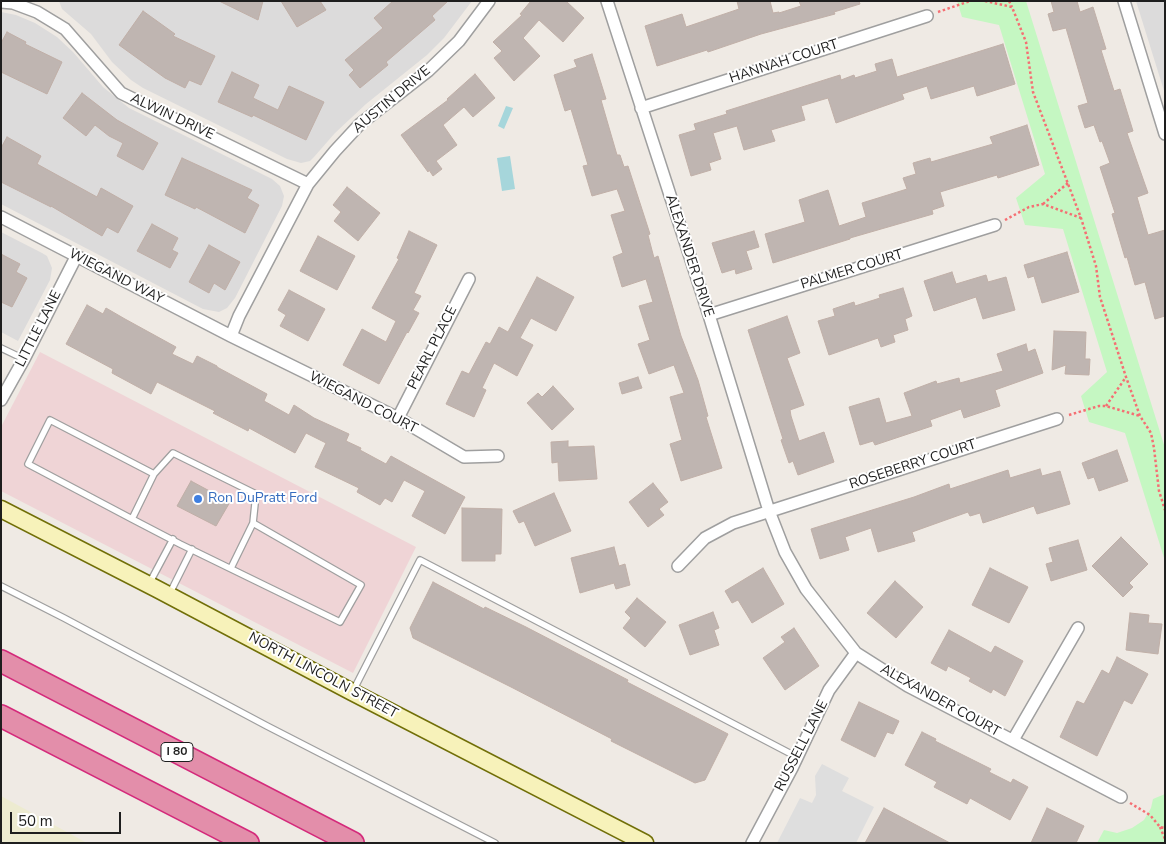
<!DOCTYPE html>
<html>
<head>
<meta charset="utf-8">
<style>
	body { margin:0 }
	#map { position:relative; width:1166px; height:844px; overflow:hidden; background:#efeae4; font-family:"Nunito Sans",sans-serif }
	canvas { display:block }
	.frame { position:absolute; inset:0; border:2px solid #1e1e1e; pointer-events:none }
	.scale { position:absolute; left:10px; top:812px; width:111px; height:22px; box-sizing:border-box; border:2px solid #1e1e1e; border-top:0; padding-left:6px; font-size:15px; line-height:18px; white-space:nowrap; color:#1e1e1e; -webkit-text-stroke:4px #fff; paint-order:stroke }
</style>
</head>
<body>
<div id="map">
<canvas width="1166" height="844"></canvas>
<div class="frame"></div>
<div class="scale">50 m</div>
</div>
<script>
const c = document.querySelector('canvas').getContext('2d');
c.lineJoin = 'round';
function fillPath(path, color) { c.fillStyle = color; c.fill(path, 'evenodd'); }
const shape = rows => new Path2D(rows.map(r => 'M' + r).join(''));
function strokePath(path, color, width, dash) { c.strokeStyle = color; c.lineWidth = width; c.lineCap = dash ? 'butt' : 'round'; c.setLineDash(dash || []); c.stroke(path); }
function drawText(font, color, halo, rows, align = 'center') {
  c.font = font + ' "Nunito Sans",sans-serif'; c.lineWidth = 4; c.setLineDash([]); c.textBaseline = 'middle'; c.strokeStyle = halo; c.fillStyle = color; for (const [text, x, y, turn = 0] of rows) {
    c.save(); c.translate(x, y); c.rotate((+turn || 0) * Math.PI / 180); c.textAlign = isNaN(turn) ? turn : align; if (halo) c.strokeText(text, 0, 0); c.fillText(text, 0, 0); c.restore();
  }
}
const residential = shape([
	[59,1,472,1,444,38,427,55,366,104,335,133,314,157,310,161,301,163,287,159,143,88,131,80,112,62,91,34,62,9],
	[1136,1,1165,1,1165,94],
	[1,12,16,15,35,23,57,37,73,52,103,87,129,108,272,179,280,186,284,196,282,206,235,298,227,308,219,312,203,309,1,204],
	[1,232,42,253,47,256,52,268,50,280,18,341,1,332]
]);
const commercial = shape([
	[40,352,416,547,353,673,1,491,1,427]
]);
const farmland = shape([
	[1,796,87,843,1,843]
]);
const park = shape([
	[957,1,1026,1,1165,448,1165,561,1125,433,1089,422,1081,396,1107,372,1063,229,1025,225,1016,198,1045,174,999,25,962,17],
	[1165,794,1165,843,1097,843,1104,830,1117,833,1132,828,1144,820,1151,808,1153,799]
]);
const parking = shape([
	[822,764,849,778,842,791,874,807,856,843,777,843,800,798,812,803,816,795,815,776]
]);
const water = shape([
	[506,106,513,108,504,129,498,126],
	[510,156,515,189,502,191,497,158]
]);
const building = shape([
	[219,1,263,1,258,20,219,1],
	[281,1,320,1,326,10,297,27,281,1],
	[393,1,448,1,432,16,435,20,386,62,388,65,360,88,349,75,354,70,345,60,383,28,374,18,393,1],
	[531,1,566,1,584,18,563,42,539,20,523,38,540,56,514,81,494,58,502,51,493,42,522,15,520,14,531,1],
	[737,1,770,1,773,13,779,12,779,13,801,6,799,1,859,1,860,4,834,12,835,14,761,34,708,52,707,50,657,66,645,26,682,14,686,27,739,9,737,1],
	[1051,1,1077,1,1080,12,1093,7,1106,49,1101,50,1114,91,1120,89,1133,131,1127,133,1148,193,1137,197,1148,235,1165,230,1165,316,1155,319,1145,282,1135,285,1127,257,1125,258,1112,214,1115,213,1100,167,1110,163,1102,141,1100,142,1094,125,1085,128,1078,106,1088,103,1066,28,1053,31,1048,14,1054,12,1051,1],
	[143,11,175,34,173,36,215,56,201,85,189,80,185,88,165,78,119,45,143,11],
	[7,32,26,42,25,44,62,62,47,94,1,72,1,43,7,32],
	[1003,44,1015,84,977,96,974,86,931,99,927,86,902,94,904,99,836,123,828,98,801,106,805,120,771,130,775,141,744,150,737,126,713,133,721,159,709,163,711,170,691,176,679,135,696,130,694,124,727,114,726,111,840,75,841,80,854,75,855,78,877,71,875,64,892,59,897,77,1003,44],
	[592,54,606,99,601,100,617,155,620,155,624,167,628,166,650,234,648,235,654,258,658,256,681,336,698,380,708,416,706,417,722,468,681,481,670,444,682,440,670,397,684,393,674,365,649,374,638,344,650,340,639,306,653,302,646,279,622,287,613,257,623,253,611,215,625,211,617,189,592,196,583,166,588,165,571,109,565,111,554,75,577,67,574,60,592,54],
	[232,72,259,85,253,98,278,110,289,86,324,102,306,140,253,115,252,117,218,102,232,72],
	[475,74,495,98,473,117,464,107,443,125,457,145,436,161,442,169,433,176,429,170,428,172,401,135,448,100,447,99,475,74],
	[82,93,117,120,158,143,143,170,117,156,123,143,109,136,95,125,86,136,63,118,82,93],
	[1027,125,1039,165,998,178,997,175,940,192,944,206,932,210,933,214,850,238,850,239,773,263,765,234,805,222,799,200,828,190,839,226,866,217,862,203,907,189,903,178,916,174,913,163,930,158,931,162,993,144,990,137,1027,125],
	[7,137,41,156,37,164,97,197,101,188,133,206,118,233,107,227,102,236,51,206,51,207,1,182,1,148,7,137],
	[182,158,252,190,247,198,259,205,245,233,196,207,195,209,165,195,182,158],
	[347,187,380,213,358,241,334,221,341,212,333,205,347,187],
	[152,224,178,238,172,250,178,253,170,268,137,251,152,224],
	[409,231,437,245,414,293,421,296,413,310,419,313,408,333,407,332,379,384,343,365,362,329,386,342,396,321,372,308,399,259,397,258,409,231],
	[754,231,759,247,746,251,752,269,736,274,735,269,722,273,712,243,754,231],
	[318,236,355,256,337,290,300,271,318,236],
	[209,245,240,262,225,290,214,283,209,293,189,282,209,245],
	[1067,252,1079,292,1042,303,1034,276,1028,278,1024,265,1067,252],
	[1,254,20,264,16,272,27,278,12,307,1,302,1,254],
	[952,272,956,284,986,275,988,282,1006,277,1015,310,983,319,976,297,934,311,924,281,952,272],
	[537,277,574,297,556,331,531,318,520,338,533,345,517,376,494,363,482,388,486,390,474,417,446,404,462,371,469,374,486,342,490,344,499,327,508,332,537,277],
	[903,288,912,316,905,319,908,330,893,335,895,342,881,347,878,338,829,355,818,321,835,316,833,309,854,302,855,306,880,298,879,295,903,288],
	[289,290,325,309,308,341,280,326,286,315,278,310,289,290],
	[87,305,103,314,106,308,125,319,176,347,172,354,193,364,197,356,217,366,217,367,267,394,264,401,289,415,294,405,314,418,349,434,346,441,361,448,360,450,386,464,391,456,465,497,445,534,412,516,425,491,404,480,392,502,385,498,380,505,357,492,359,488,315,467,326,443,306,433,295,453,249,428,248,431,213,413,215,411,157,382,151,394,112,373,113,369,66,344,87,305],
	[787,316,800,353,787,358,804,405,790,410,791,416,799,441,824,432,834,462,798,475,793,461,789,463,781,440,783,439,748,330,787,316],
	[1054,331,1086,332,1085,359,1090,359,1089,375,1065,374,1066,365,1052,370,1054,331],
	[1026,344,1028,352,1035,349,1043,373,995,390,1000,406,964,418,961,409,930,420,932,426,875,445,873,441,860,445,849,407,879,398,886,423,912,416,904,393,936,381,937,384,959,378,960,383,1003,371,997,354,1026,344],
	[638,377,642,388,622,394,619,383,638,377],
	[553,386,574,409,552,430,527,403,538,393,542,397,553,386],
	[568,441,568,447,594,446,597,479,559,481,558,462,552,463,551,442,568,441],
	[1117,450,1128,481,1099,491,1094,477,1088,479,1082,463,1117,450],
	[1040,469,1042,476,1060,471,1070,504,1037,514,1034,506,983,523,980,513,970,516,968,512,912,532,915,541,878,552,871,528,845,537,849,550,820,559,811,529,914,497,949,484,950,489,1008,470,1010,478,1040,469],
	[191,481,230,502,216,526,177,506,191,481],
	[653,483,668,502,659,509,664,515,648,527,629,502,653,483],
	[554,493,571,531,535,546,524,521,519,523,513,511,554,493],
	[462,508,502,509,501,554,495,554,495,561,462,561,462,508],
	[1121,537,1148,564,1129,583,1133,587,1123,597,1092,566,1121,537],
	[1078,540,1087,570,1051,581,1046,564,1053,562,1049,548,1078,540],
	[614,547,619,566,625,564,630,585,616,589,614,583,580,593,571,558,614,547],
	[763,568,784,604,752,623,738,600,732,603,725,591,763,568],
	[990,568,1028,587,1009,623,972,605,990,568],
	[895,581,923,607,896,638,867,613,895,581],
	[433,582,484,609,485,607,526,627,628,680,627,682,728,734,705,780,695,783,611,741,612,739,511,687,413,638,410,628,433,582],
	[637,598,666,622,645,647,623,628,631,618,625,612,637,598],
	[713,612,719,628,714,630,719,645,690,655,679,625,713,612],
	[1130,613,1149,615,1148,623,1162,624,1158,654,1126,650,1130,613],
	[794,628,819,666,785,690,763,658,785,642,781,637,794,628],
	[949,630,991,653,995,646,1023,661,1005,696,993,689,991,693,969,681,971,678,948,666,946,671,931,663,949,630],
	[1117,657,1148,674,1132,704,1124,700,1097,756,1060,737,1077,701,1084,704,1102,670,1109,674,1117,657],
	[859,702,899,721,893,734,887,732,875,757,841,740,859,702],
	[922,732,936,739,935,741,991,769,989,772,1011,783,1013,779,1028,787,1010,820,970,798,967,804,934,787,937,782,905,765,922,732],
	[884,808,950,843,865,843,884,808],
	[1047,808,1084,826,1076,843,1031,843,1047,808]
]);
const path = shape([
	[985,1,1012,7,1026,42,1033,92,1081,218,1096,266,1100,297,1126,377,1140,416,1151,433,1154,448,1159,491,1165,510],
	[1009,1,1012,7],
	[938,12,970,1],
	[1043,204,1068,183],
	[1005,220,1029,207,1043,204,1081,218],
	[1106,406,1126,377],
	[1069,415,1099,406,1106,406,1140,416],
	[1130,803,1150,815,1160,827,1165,828],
	[1160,827,1165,839]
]);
const lane = shape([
	[1,348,24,359],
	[154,474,173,453,256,494,253,523],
	[132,519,154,474,50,420,28,464,132,519,180,544,340,622,361,585,253,523,231,568],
	[149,584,173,539],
	[1,586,64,618,267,726,495,843],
	[170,593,192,549],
	[353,691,420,560,797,757]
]);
const street = shape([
	[607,1,709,315,769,511,785,552,806,589,856,653,908,686,1121,797],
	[1124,1,1165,134],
	[1,2,13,3,37,12,65,29,121,93,308,184],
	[641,108,927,16],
	[1,217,231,336,398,418,464,457,498,456],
	[709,315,995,225],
	[231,336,239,316,308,184,335,151,360,124,428,71,459,41,489,1],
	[1,400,24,359,76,257],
	[398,418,469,279],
	[678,566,705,538,733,523,1057,419],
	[1013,740,1078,628],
	[752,843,792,768,829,690,856,653]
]);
const secondary = shape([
	[1,509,157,589,352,692,645,843]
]);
const highway = shape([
	[1,661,353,843],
	[1,716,248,843]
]);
const markers = [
	[198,499,5,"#3f7fe0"]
];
const shields = [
	[177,752,32]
];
const shieldNames = [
	["I 80",177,752]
];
const streetNames = [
	["HANNAH COURT",784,62,-18],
	["AUSTIN DRIVE",392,100,-40],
	["ALWIN DRIVE",172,117,25],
	["ALEXANDER DRIVE",689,256,72],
	["PALMER COURT",852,270,-17],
	["WIEGAND WAY",116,277,27],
	["LITTLE LANE",39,329,-63],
	["PEARL PLACE",433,348,-63],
	["WIEGAND COURT",363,403,27],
	["ROSEBERRY COURT",913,465,-18],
	["NORTH LINCOLN STREET",323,676,28],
	["ALEXANDER COURT",940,701,29],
	["RUSSELL LANE",802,746,-63]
];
const shopNames = [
	["Ron DuPratt Ford",208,499]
];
fillPath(residential, '#dcdbdb');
fillPath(commercial, '#efd4d6');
fillPath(farmland, '#edebd0');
fillPath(park, '#c5f7c2');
fillPath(parking, '#dedede');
fillPath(water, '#a6d6db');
fillPath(building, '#bfb5b1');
strokePath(building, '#c0afa7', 1);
strokePath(lane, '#9f9f9f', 8);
strokePath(street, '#9f9f9f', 14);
strokePath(secondary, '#716f08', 19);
strokePath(highway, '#d42a7b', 24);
strokePath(path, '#f56f73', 2.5, [2.5, 2.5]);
strokePath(lane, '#fff', 5.5);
strokePath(street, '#fff', 11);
strokePath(secondary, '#f7f2ba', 16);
strokePath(highway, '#e38eaa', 21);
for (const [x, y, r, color] of markers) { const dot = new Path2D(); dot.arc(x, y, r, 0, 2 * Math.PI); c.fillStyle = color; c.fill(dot); strokePath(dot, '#fff', 2); }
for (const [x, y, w] of shields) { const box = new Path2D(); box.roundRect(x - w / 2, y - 9.5, w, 19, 4); c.fillStyle = '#fff'; c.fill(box); strokePath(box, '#1e1e1e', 1); }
drawText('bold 12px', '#1e1e1e', null, shieldNames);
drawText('14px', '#1e1e1e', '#fff', streetNames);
drawText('14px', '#366cbe', '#fff', shopNames, 'left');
</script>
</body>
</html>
